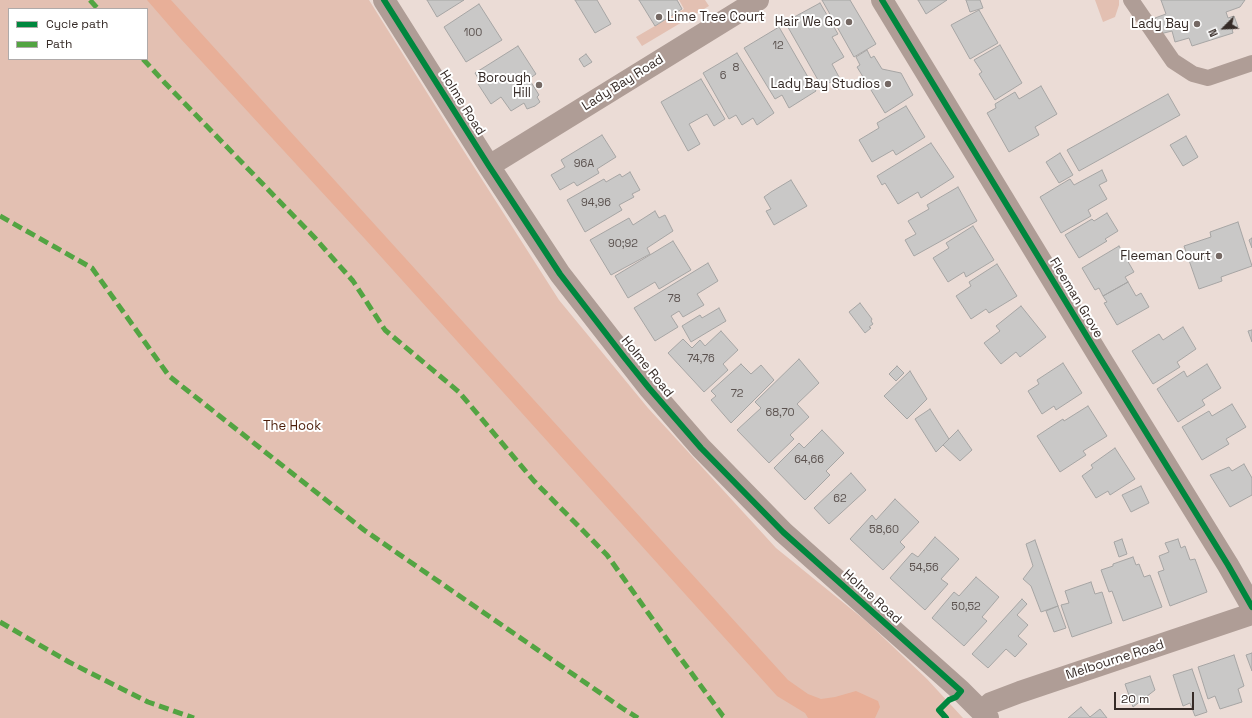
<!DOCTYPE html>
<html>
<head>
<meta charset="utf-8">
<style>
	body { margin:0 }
	#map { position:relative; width:1252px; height:718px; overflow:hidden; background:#ebdcd6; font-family:"Space Grotesk",sans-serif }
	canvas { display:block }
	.legend { position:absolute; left:8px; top:8px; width:140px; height:52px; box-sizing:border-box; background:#fff; border:1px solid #afaaa9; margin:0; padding:5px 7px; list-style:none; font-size:12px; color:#362b27 }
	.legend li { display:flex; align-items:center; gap:8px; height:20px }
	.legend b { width:20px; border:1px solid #afaaa9 }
	.north { position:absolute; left:1204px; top:8px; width:40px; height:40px; -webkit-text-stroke:3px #fff; paint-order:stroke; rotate:246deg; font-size:11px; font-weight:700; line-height:16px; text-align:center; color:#362b27 }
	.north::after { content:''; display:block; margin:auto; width:14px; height:18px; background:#362b27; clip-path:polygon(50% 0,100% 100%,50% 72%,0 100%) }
	.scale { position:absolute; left:1114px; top:692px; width:80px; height:18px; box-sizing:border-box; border:2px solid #362b27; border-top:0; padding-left:5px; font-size:12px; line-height:14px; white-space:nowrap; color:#362b27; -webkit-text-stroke:3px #fff; paint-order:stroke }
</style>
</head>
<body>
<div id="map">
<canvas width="1252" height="718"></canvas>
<ul class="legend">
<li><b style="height:5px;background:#00873e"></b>Cycle path</li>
<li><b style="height:5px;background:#53a442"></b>Path</li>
</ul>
<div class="north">N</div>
<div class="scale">20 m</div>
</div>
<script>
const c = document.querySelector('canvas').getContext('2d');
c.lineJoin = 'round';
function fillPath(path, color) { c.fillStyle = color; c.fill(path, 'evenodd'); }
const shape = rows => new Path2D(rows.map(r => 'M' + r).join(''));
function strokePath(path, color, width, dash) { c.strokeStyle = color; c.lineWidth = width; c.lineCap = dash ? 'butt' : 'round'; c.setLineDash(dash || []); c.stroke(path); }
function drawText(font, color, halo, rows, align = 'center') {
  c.font = font + ' "Space Grotesk",sans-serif'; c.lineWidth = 4; c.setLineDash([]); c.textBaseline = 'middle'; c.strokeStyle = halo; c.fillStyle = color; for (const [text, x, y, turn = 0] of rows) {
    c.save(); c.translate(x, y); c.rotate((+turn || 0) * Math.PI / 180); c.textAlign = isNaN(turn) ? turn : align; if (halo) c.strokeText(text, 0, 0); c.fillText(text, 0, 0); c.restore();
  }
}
const green = shape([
	[0,0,369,0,451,131,559,300,648,408,776,548,866,621,927,679,963,718,0,718],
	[9,9,147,9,147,59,9,59],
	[679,0,705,0,709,6,642,46,636,37,684,9],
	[1095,0,1119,0,1119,5,1115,17,1103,22]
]);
const water = shape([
	[147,0,171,0,788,680,808,694,821,699,835,697,856,691,878,701,880,707,875,718,808,718,805,713,777,696,365,239,180,38]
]);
const building = shape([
	[427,0,464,0,437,17,427,0],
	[575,0,597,0,611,24,595,33,575,0],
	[639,0,677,0,682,9,655,26,639,0],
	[822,0,850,0,876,44,854,57,822,0],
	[918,0,947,0,926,14,918,0],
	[966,0,980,0,983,8,970,12,966,0],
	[1161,0,1245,0,1240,7,1226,12,1228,18,1234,16,1238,27,1232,29,1233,33,1192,46,1189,38,1175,42,1172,31,1160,34,1155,18,1166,14,1161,0],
	[820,3,838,34,832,37,844,57,832,64,839,77,822,87,785,22,820,3],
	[479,4,502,40,466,62,444,27,479,4],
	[979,10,998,43,970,59,951,25,979,10],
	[779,27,816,91,789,108,782,95,775,99,744,48,779,27],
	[1000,45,1022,83,995,100,979,74,982,72,974,60,1000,45],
	[518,46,536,74,529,79,539,95,537,97,540,102,535,106,527,109,524,103,511,111,501,97,491,104,478,84,481,83,475,73,518,46],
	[867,50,871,58,874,56,882,69,901,73,913,95,885,113,857,67,860,65,856,57,867,50],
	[737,53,774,113,757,125,753,118,742,125,736,115,729,119,703,73,737,53],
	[586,54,592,62,584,67,579,59,586,54],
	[701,79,725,119,714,126,707,114,689,124,700,144,688,151,661,102,701,79],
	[1041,86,1057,114,1035,127,1039,135,1009,152,987,113,996,108,995,104,1015,92,1019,99,1041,86],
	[1168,94,1180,115,1079,171,1067,150,1168,94],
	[906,106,925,137,896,155,893,150,872,162,859,140,879,128,877,123,906,106],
	[602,135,616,157,597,169,599,173,577,186,574,182,560,190,551,175,565,167,561,160,602,135],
	[1186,136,1198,157,1183,166,1170,145,1186,136],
	[931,143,954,177,921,198,918,192,898,204,885,183,882,185,877,176,931,143],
	[1060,153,1073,175,1059,183,1046,162,1060,153],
	[1102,170,1107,181,1099,185,1107,199,1088,210,1091,216,1061,233,1040,197,1070,179,1074,185,1102,170],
	[630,172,640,190,632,194,634,197,619,205,622,210,585,232,567,200,604,179,606,182,620,174,622,177,630,172],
	[791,180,807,206,774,225,766,211,771,209,764,197,771,192,791,180],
	[958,187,977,221,914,256,905,240,916,234,908,221,929,209,927,205,958,187],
	[655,211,659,218,665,215,673,231,647,248,650,254,611,275,590,240,629,218,633,225,655,211],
	[1107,213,1118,231,1105,239,1107,241,1079,258,1065,235,1092,219,1094,221,1107,213],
	[1238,222,1252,266,1221,277,1222,281,1199,289,1184,246,1211,237,1210,232,1238,222],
	[973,226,994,260,966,277,964,272,948,282,933,258,949,248,946,243,973,226],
	[1252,238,1252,248,1249,240,1252,238],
	[673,241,691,270,659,289,655,282,628,298,615,276,673,241],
	[1119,246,1134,272,1125,277,1128,282,1103,296,1099,288,1095,290,1082,268,1119,246],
	[708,263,718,281,697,294,704,305,683,317,679,311,671,316,678,327,655,341,634,308,708,263],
	[997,264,1017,296,989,313,986,309,971,319,956,296,971,286,969,282,997,264],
	[1128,282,1136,296,1141,293,1149,307,1117,325,1104,303,1107,302,1103,296,1128,282],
	[860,303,872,319,871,321,873,324,869,327,871,328,865,333,849,312,860,303],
	[1021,306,1046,337,1020,357,1016,352,1001,364,984,343,1000,331,996,326,1021,306],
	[719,308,726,321,691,342,682,326,700,315,702,318,719,308],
	[1183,327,1196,349,1177,362,1180,367,1153,384,1132,351,1159,334,1163,340,1183,327],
	[1252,330,1252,342,1248,331,1252,330],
	[721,331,738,350,723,364,728,370,704,392,668,353,683,339,692,348,700,340,705,346,721,331],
	[799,359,819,383,797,404,809,417,790,435,794,439,769,463,737,430,761,408,755,402,799,359],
	[1063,363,1082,393,1056,410,1054,406,1042,414,1028,391,1039,384,1037,380,1063,363],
	[741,364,751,374,761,365,774,380,731,423,711,400,716,396,711,391,741,364],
	[1207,364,1221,388,1202,400,1205,405,1178,422,1157,389,1184,371,1187,377,1207,364],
	[897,366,904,373,896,381,889,374,897,366],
	[910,371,927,399,907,419,884,396,910,371],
	[1232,404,1246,427,1226,439,1229,444,1202,460,1182,427,1209,411,1212,416,1232,404],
	[1088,406,1107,436,1083,451,1086,455,1060,472,1037,436,1063,419,1064,421,1088,406],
	[930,409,949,439,936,452,915,419,930,409],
	[822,430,844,453,826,471,830,475,805,500,774,468,799,443,804,448,822,430],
	[958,430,972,450,960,461,943,445,958,430],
	[1115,448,1135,479,1110,495,1108,491,1096,498,1082,476,1093,468,1091,465,1115,448],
	[1244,464,1252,478,1252,495,1230,507,1210,475,1229,467,1232,471,1244,464],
	[851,473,866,490,829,524,814,508,851,473],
	[1141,486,1149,503,1131,512,1122,495,1141,486],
	[895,499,919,522,900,542,905,547,883,570,850,539,872,515,876,520,895,499],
	[935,537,959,559,941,579,948,584,925,610,890,578,912,553,918,557,935,537],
	[1122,539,1127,554,1119,557,1114,542,1122,539],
	[1178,539,1181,548,1185,546,1190,560,1195,559,1207,592,1170,606,1158,572,1164,570,1159,556,1169,552,1165,543,1178,539],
	[1035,540,1058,606,1041,612,1031,586,1023,579,1033,566,1026,544,1035,540],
	[1133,557,1136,565,1139,564,1144,577,1150,575,1162,607,1123,621,1112,591,1109,592,1101,570,1113,566,1113,564,1133,557],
	[976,577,999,597,982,617,987,621,964,646,932,618,954,592,959,596,976,577],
	[1091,582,1095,594,1102,592,1112,623,1072,637,1061,605,1069,603,1065,591,1091,582],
	[1022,599,1027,604,1017,615,1028,625,1018,636,1027,644,1015,657,1006,649,988,668,972,654,1022,599],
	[1058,606,1066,628,1054,632,1046,611,1058,606],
	[1252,653,1252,671,1246,655,1252,653],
	[1234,655,1244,686,1238,689,1242,702,1220,709,1215,696,1208,699,1198,667,1234,655],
	[1192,669,1207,712,1195,716,1190,703,1183,706,1173,675,1192,669],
	[1150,676,1155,690,1133,707,1125,684,1150,676],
	[1081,707,1090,717,1100,709,1107,718,1068,718,1081,707]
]);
const lane = shape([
	[1131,0,1173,61,1193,74,1208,78,1252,63]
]);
const street = shape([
	[384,0,489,166,560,274,649,388,701,448,783,532,961,691,988,718],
	[882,0,1100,358,1228,565,1252,607],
	[489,166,758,0],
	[982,711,991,703,1020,692,1252,614]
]);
const quiet = shape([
	[90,0,98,9],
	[143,59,165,83,315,238,353,281,385,330,459,392,534,481,607,555,676,652,723,716,726,718],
	[0,216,92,268,169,376,364,530,622,708,638,718],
	[0,622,69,662,148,702,194,718]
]);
const cycleway = shape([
	[384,0,489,166,560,274,624,357,649,388,701,448,783,532,961,691,956,697,949,700,939,710,946,718],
	[882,0,1100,358,1228,565,1252,607]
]);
const markers = [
	[659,17,4,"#756964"],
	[849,22,4,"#756964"],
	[1197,24,4,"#756964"],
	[888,84,4,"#756964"],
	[539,85,4,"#756964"],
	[1219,256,4,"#756964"]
];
const numberNames = [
	["100",473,33],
	["12",778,46],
	["8",736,68],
	["6",723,76],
	["96A",584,164],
	["94,96",596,203],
	["90;92",623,244],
	["78",674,299],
	["74,76",701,359],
	["72",737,394],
	["68,70",780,413],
	["64,66",809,460],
	["62",840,499],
	["58,60",884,530],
	["54,56",924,568],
	["50,52",966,607]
];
const poiNames = [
	["Lime Tree Court",667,17,"left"],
	["Hair We Go",841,22],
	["Lady Bay",1189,24],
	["Borough",531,78],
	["Hill",531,93],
	["Lady Bay Studios",880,84],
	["Fleeman Court",1211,256]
];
const streetNames = [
	["Lady Bay Road",623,83,-32],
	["Holme Road",462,103,58],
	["Fleeman Grove",1076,298,59],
	["Holme Road",647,367,51],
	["Holme Road",872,597,42],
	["Melbourne Road",1115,660,-18]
];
const parkNames = [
	["The Hook",292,426]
];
fillPath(green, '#e3c0b2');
fillPath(water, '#e8af98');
fillPath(building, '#c9c8c7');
strokePath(building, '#a6a5a4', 1);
strokePath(lane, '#af9d96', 16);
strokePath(street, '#af9d96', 22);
strokePath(quiet, '#53a442', 5, [10, 5]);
strokePath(cycleway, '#00873e', 6);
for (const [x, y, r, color] of markers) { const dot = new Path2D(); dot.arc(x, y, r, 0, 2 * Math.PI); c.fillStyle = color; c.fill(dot); strokePath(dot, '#fff', 1.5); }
drawText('11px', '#5b524f', null, numberNames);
drawText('13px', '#362b27', '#fff', poiNames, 'right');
drawText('13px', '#362b27', '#fff', streetNames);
drawText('13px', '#4d1e0a', '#fff', parkNames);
</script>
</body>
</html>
